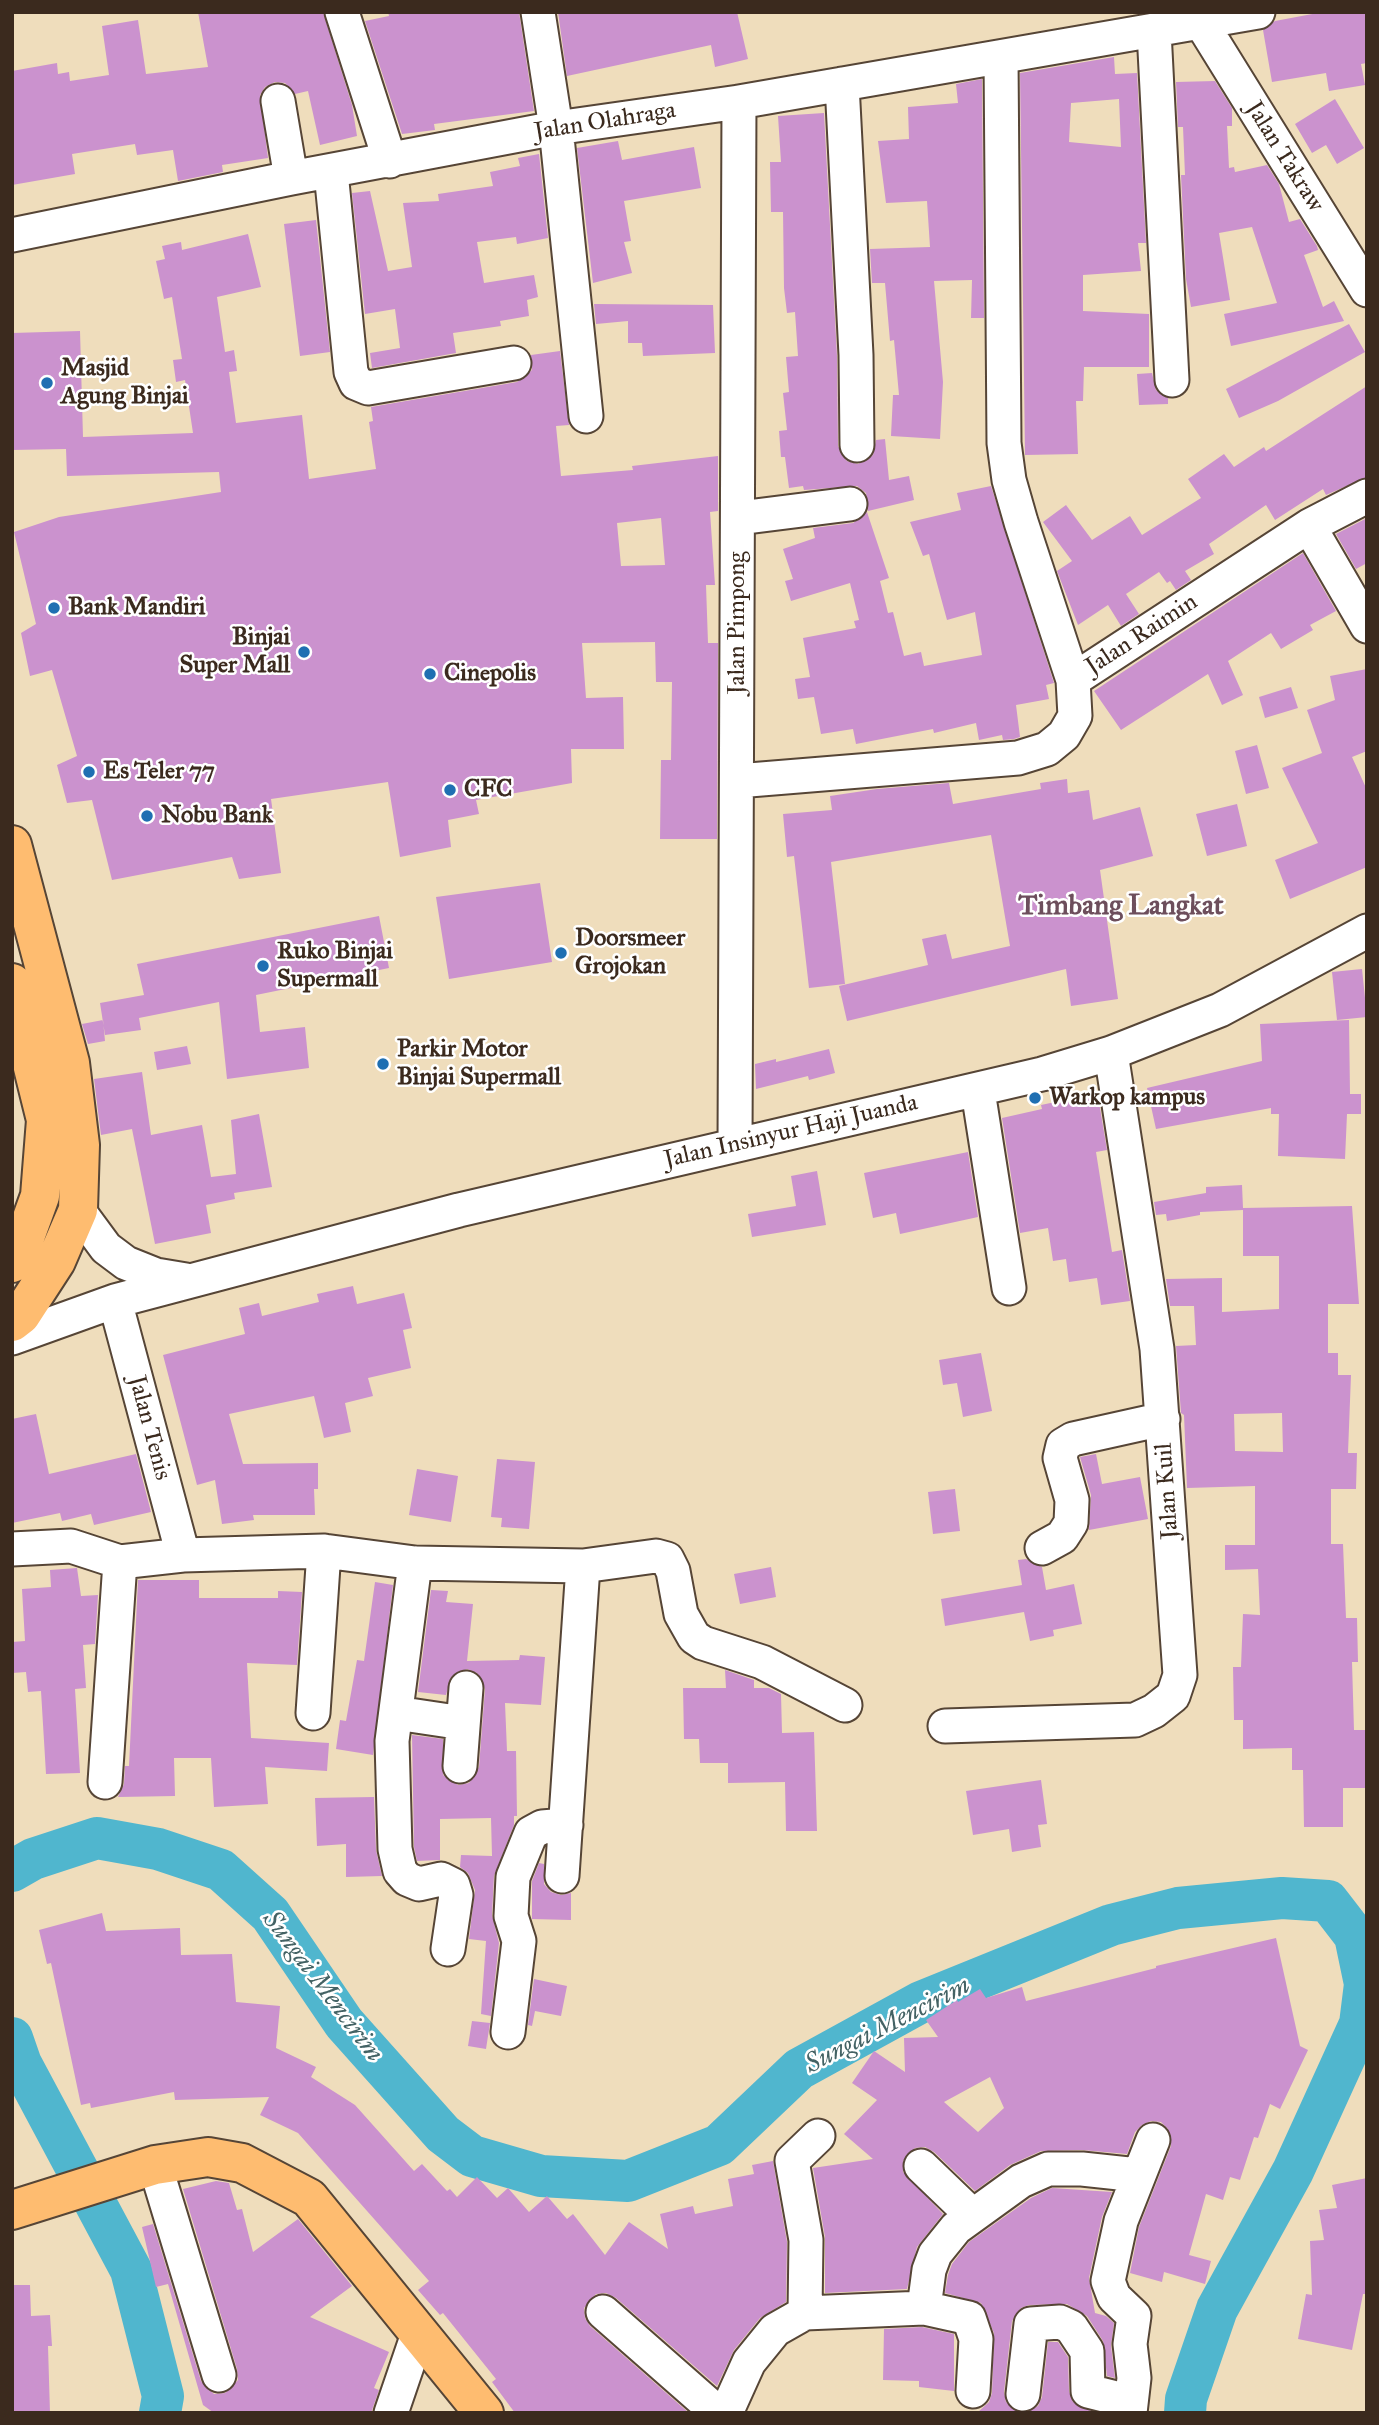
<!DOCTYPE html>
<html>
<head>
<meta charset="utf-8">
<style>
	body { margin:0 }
	#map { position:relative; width:1379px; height:2425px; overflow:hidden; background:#efddbc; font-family:"IM FELL Great Primer",serif }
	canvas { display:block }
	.frame { position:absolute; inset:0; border:14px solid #3b2a1e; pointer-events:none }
</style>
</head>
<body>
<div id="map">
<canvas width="1379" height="2425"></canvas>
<div class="frame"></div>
</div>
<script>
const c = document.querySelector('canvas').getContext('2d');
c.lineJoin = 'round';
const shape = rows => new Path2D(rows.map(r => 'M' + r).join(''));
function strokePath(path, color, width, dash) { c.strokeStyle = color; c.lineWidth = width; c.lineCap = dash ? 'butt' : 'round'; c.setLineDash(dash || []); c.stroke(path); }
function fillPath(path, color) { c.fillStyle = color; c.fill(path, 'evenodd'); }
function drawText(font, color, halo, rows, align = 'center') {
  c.font = font + ' "IM FELL Great Primer",serif'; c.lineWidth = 5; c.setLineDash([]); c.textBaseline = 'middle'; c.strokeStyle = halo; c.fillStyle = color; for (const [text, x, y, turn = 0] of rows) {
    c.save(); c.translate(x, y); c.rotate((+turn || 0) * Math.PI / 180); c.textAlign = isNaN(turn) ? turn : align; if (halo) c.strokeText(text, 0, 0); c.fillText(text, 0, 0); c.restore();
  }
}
const river = shape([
	[12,1871,33,1859,97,1838,158,1849,221,1870,270,1914,344,2023,443,2134,472,2156,541,2176,628,2181,719,2145,799,2069,921,2002,1111,1925,1178,1908,1282,1898,1328,1901,1355,1936,1365,1984,1360,2024,1293,2171,1217,2309,1186,2399,1185,2413],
	[12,2038,21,2064,131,2270,163,2396,160,2413]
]);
const building = shape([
	[198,12,323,12,352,105,357,136,320,145,308,91,295,94,285,83,275,82,265,87,260,95,268,158,222,165,223,172,178,181,173,150,137,155,135,144,72,154,75,174,12,185,12,71,57,63,58,74,69,72,70,81,109,75,102,26,138,20,146,74,208,67],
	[388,12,519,12,534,111,434,124,435,130,402,134,365,21,389,16],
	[558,12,737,12,748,59,715,67,711,45,567,76],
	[1323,12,1367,12,1367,63,1361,64,1365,85,1329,91,1326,73,1272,82,1263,30,1275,21],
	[1114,57,1115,74,1137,73,1146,243,1138,243,1141,271,1083,275,1083,311,1149,314,1149,367,1084,367,1083,401,1076,401,1078,454,1025,455,1020,73],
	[1119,99,1121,147,1069,142,1071,103],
	[982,79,984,318,971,318,972,280,934,281,943,382,940,439,891,436,893,395,899,395,894,340,890,341,885,283,872,283,870,249,930,247,927,201,886,203,878,141,909,139,908,107,958,103,956,84],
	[1215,81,1232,108,1232,126,1227,126,1229,168,1234,167,1235,172,1267,165,1279,184,1289,222,1300,219,1317,246,1318,250,1304,255,1323,307,1334,301,1344,321,1231,346,1224,314,1277,303,1252,227,1219,233,1230,300,1191,307,1186,279,1181,175,1185,175,1183,127,1178,127,1176,82],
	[1335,99,1364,148,1337,164,1326,145,1312,153,1295,124],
	[824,113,837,356,838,446,847,461,858,464,873,455,876,440,885,439,889,480,909,476,914,500,868,511,866,493,857,486,804,490,803,486,789,488,785,457,781,457,779,431,787,430,783,393,789,392,786,357,798,356,795,312,787,313,784,288,783,212,771,212,770,162,781,162,778,116],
	[618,141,622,160,694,147,701,188,624,201,631,241,624,242,632,273,593,283,577,148],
	[539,154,548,238,517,244,516,237,477,242,484,283,534,275,538,297,527,300,529,316,500,321,501,326,453,333,456,353,372,368,370,353,400,348,395,309,365,314,352,193,370,191,388,271,412,267,403,203,439,201,438,194,493,186,490,172,520,166,518,158],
	[316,220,330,352,300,356,284,224],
	[248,234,261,287,217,297,225,352,234,350,237,371,229,372,236,423,302,415,309,479,376,469,369,422,373,421,371,407,517,382,532,370,531,355,560,351,569,425,556,426,561,476,633,470,632,466,718,456,718,511,710,512,715,585,706,585,708,643,718,643,717,839,660,839,661,760,671,760,672,682,656,682,655,642,582,643,586,698,623,697,624,749,571,749,572,783,476,800,479,814,448,820,451,847,400,857,388,782,271,799,281,873,239,879,232,857,112,880,92,800,67,803,57,765,77,756,52,670,30,676,21,633,36,624,14,532,59,517,221,492,219,472,67,476,66,449,12,450,12,333,80,331,83,437,193,433,185,380,176,382,173,360,182,359,172,297,164,299,156,261,165,259,162,246,181,242,182,250],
	[661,518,665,565,621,566,617,523],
	[594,304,713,305,715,353,643,356,642,343,628,343,628,321,596,324],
	[1349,324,1365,352,1278,401,1239,418,1226,389],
	[1152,373,1156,390,1168,398,1168,404,1139,405,1137,374],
	[1367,386,1367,477,1326,495,1323,489,1275,520,1266,505,1209,544,1214,554,1185,571,1191,580,1176,590,1170,581,1167,583,1159,572,1126,594,1139,614,1121,626,1108,605,1078,625,1057,571,1072,561,1043,522,1066,505,1092,540,1130,516,1142,535,1201,498,1188,479,1224,454,1234,467,1264,447,1266,451],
	[991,486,1054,683,1046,685,1049,699,1016,705,1020,737,1014,739,1003,740,1002,735,979,740,976,723,934,733,933,729,856,744,853,729,821,734,814,697,798,699,795,679,810,677,803,638,856,628,854,621,859,620,850,583,791,601,785,581,793,579,783,549,815,538,813,528,853,523,867,512,889,578,880,581,888,613,893,612,904,656,921,652,924,666,982,655,975,612,947,620,929,554,923,556,910,522,961,510,957,493],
	[1367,518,1367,563,1356,569,1336,534],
	[1303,553,1336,611,1310,625,1313,630,1281,649,1271,633,1228,661,1243,695,1222,705,1208,674,1121,730,1094,691],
	[1367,669,1367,751,1352,757,1367,790,1367,867,1290,899,1275,860,1318,843,1282,768,1322,753,1307,710,1335,700,1330,676],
	[1291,687,1298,708,1265,718,1259,697],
	[1257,745,1269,788,1246,794,1235,751],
	[1067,779,1068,793,1089,790,1093,820,1140,807,1153,856,1100,870,1118,999,1071,1006,1066,969,847,1021,839,986,928,965,922,939,946,934,952,959,1010,946,991,835,831,862,845,984,809,988,794,856,787,857,783,814,832,810,830,796,877,789,949,783,953,804,1041,789,1040,783],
	[1237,804,1247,846,1207,856,1196,814],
	[540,883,552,962,449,979,436,897],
	[379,916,389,968,256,995,260,1032,305,1027,309,1068,227,1079,219,1002,139,1018,141,1030,105,1035,100,1003,144,995,137,964],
	[1362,969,1367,1017,1337,1020,1332,972],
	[103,1020,105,1041,88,1044,82,1024],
	[1349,1020,1350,1094,1361,1094,1361,1114,1347,1114,1345,1159,1278,1156,1279,1114,1271,1114,1271,1108,1156,1129,1147,1088,1262,1061,1260,1024],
	[187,1046,191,1064,157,1070,154,1052],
	[829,1049,835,1073,809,1080,808,1076,756,1089,755,1064,776,1059,776,1062],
	[142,1072,151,1135,202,1125,211,1177,236,1174,231,1120,259,1114,272,1187,234,1193,235,1199,206,1205,211,1233,155,1244,132,1129,101,1135,94,1079],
	[1098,1096,1107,1150,1096,1152,1102,1190,1112,1252,1122,1250,1130,1301,1101,1305,1097,1278,1069,1282,1066,1259,1053,1261,1048,1228,1020,1233,1002,1118,1042,1109,1041,1105,1060,1101,1061,1103],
	[968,1152,978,1217,900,1234,896,1213,873,1218,864,1173],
	[817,1171,826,1225,752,1237,748,1214,796,1206,791,1176],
	[1242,1185,1243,1208,1352,1206,1359,1304,1328,1304,1328,1353,1338,1353,1338,1375,1351,1375,1348,1453,1357,1453,1356,1489,1331,1489,1331,1544,1343,1544,1346,1618,1357,1618,1358,1662,1352,1662,1354,1730,1367,1730,1366,1788,1343,1788,1343,1827,1304,1827,1303,1770,1292,1770,1292,1748,1243,1749,1243,1720,1234,1720,1233,1667,1241,1667,1243,1614,1260,1615,1258,1569,1225,1570,1225,1545,1255,1545,1255,1486,1187,1488,1184,1415,1181,1413,1176,1346,1196,1345,1194,1306,1170,1306,1166,1279,1222,1278,1222,1312,1279,1309,1279,1256,1243,1256,1243,1210,1200,1212,1200,1215,1167,1221,1166,1214,1156,1215,1154,1202,1206,1193,1206,1187],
	[1282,1413,1283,1452,1235,1451,1234,1414],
	[353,1286,357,1304,404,1293,412,1328,403,1330,411,1368,368,1378,373,1396,345,1403,351,1432,324,1438,314,1396,229,1414,243,1464,318,1463,318,1489,314,1489,315,1515,253,1515,254,1520,222,1524,215,1480,197,1485,163,1355,245,1334,239,1308,259,1303,262,1316,319,1302,317,1294],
	[981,1353,992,1411,963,1417,957,1383,943,1385,939,1360],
	[36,1414,49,1474,136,1454,151,1512,94,1525,91,1514,62,1521,60,1513,12,1523,12,1419],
	[1096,1454,1102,1484,1140,1477,1148,1519,1089,1530,1091,1495,1080,1457],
	[497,1459,535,1462,529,1529,501,1527,502,1518,491,1517],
	[417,1469,458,1476,451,1522,409,1515],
	[955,1489,960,1531,933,1534,928,1492],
	[1026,1559,1042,1567,1046,1590,1074,1584,1082,1624,1053,1630,1054,1636,1030,1641,1024,1612,945,1626,941,1599,1022,1585,1018,1560],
	[771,1567,776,1597,740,1604,734,1574],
	[77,1568,81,1596,98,1595,95,1644,83,1645,86,1688,75,1689,80,1773,46,1774,41,1691,28,1692,26,1672,12,1673,12,1642,25,1641,22,1589,51,1587,50,1570],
	[138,1580,199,1580,199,1598,278,1598,278,1591,302,1592,297,1665,247,1663,251,1738,329,1743,327,1771,265,1767,268,1804,214,1807,211,1758,174,1758,175,1796,118,1797,124,1784,125,1766,129,1766],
	[375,1582,393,1585,373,1755,336,1749,340,1720,346,1721,357,1660,364,1661],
	[431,1590,448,1591,446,1602,473,1604,467,1661,519,1660,520,1655,545,1657,541,1705,505,1703,507,1751,516,1751,517,1816,514,1816,514,1825,494,1876,492,1915,499,1943,491,2016,481,2014,486,1941,469,1939,475,1890,468,1873,460,1867,461,1855,492,1856,491,1818,440,1819,440,1860,417,1861,414,1847,412,1735,443,1739,443,1775,458,1785,469,1783,479,1767,485,1689,477,1673,467,1669,451,1677,446,1695,418,1692],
	[725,1670,754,1680,754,1688,769,1688,781,1694,782,1733,814,1732,817,1831,786,1831,785,1782,728,1783,728,1763,700,1763,699,1739,684,1739,683,1688,726,1688],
	[1041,1780,1047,1824,1038,1825,1041,1847,1012,1852,1009,1829,973,1835,966,1791],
	[374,1797,376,1850,382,1876,346,1877,346,1844,317,1846,315,1798],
	[539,1863,544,1864,544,1884,551,1892,561,1895,571,1893,571,1920,532,1919,532,1881],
	[102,1913,106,1931,180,1928,181,1955,232,1954,236,2002,280,2006,276,2048,316,2067,311,2077,355,2105,414,2171,422,2164,447,2191,450,2189,457,2197,477,2177,497,2198,508,2188,529,2212,547,2196,567,2219,573,2214,605,2255,629,2222,668,2249,660,2214,693,2206,695,2214,733,2206,728,2179,754,2174,752,2165,773,2161,787,2242,786,2302,760,2318,734,2350,717,2386,616,2298,606,2293,596,2294,584,2308,585,2318,590,2326,689,2413,515,2413,492,2382,496,2379,443,2313,440,2315,418,2290,429,2281,298,2133,260,2115,269,2097,175,2100,174,2092,91,2108,90,2103,81,2105,51,1963,47,1964,39,1930],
	[1276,1938,1300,2046,1308,2050,1280,2109,1270,2104,1258,2138,1254,2137,1240,2180,1230,2177,1223,2200,1206,2194,1189,2255,1211,2261,1205,2284,1164,2272,1162,2282,1130,2273,1139,2227,1171,2146,1168,2129,1161,2122,1151,2121,1142,2125,1135,2132,1127,2154,1082,2150,1041,2151,1010,2165,975,2191,934,2152,925,2147,915,2148,903,2161,903,2172,943,2214,917,2247,907,2289,825,2293,825,2237,813,2168,873,2159,844,2134,877,2100,852,2083,874,2051,905,2072,904,2038,938,2037,926,2020,957,2000,958,2002,980,1989,986,1998,1022,1987,1026,2001,1156,1968,1156,1966],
	[990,2077,1004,2108,978,2132,944,2102],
	[534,1979,567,1986,561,2016,535,2011,532,2026,528,2025],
	[472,2021,490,2023,486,2049,468,2046],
	[1367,2178,1367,2294,1363,2294,1352,2350,1298,2339,1306,2294,1312,2295,1310,2241,1324,2240,1319,2210,1337,2208,1332,2185],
	[216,2181,229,2183,237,2210,242,2209,253,2252,298,2219,352,2286,310,2317,389,2352,374,2388,379,2390,371,2413,214,2413,203,2405,168,2284,156,2287,142,2227,153,2224,201,2381,214,2394,225,2393,238,2380,237,2369,183,2189],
	[1052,2188,1112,2192,1102,2217,1089,2278,1095,2313,1106,2316,1114,2323,1111,2346,1115,2378,1107,2376,1103,2341,1087,2316,1067,2304,1029,2305,1021,2308,1012,2321,1004,2392,1006,2402,1020,2413,977,2413,989,2402,992,2393,994,2333,981,2303,945,2293,948,2275,952,2264,969,2242,1031,2198],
	[12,2285,30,2285,31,2316,50,2315,52,2346,48,2346,50,2413,12,2413],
	[922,2327,954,2334,954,2391,919,2387,919,2381,883,2380,884,2329],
	[1048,2342,1058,2342,1068,2357,1069,2391,1073,2402,1096,2413,1024,2413,1038,2406,1042,2397]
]);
const minor = shape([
	[342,12,390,161],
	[538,12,556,128,586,416],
	[1202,24,1367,290],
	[1154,31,1172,380],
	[842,84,856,355,857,445],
	[278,101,291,178],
	[331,172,351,372,356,383,368,388,514,363],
	[12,235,291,178,556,128,739,102,1258,12],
	[739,518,850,504],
	[1309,526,1367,626],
	[1073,680,1309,526,1367,496],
	[737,781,1018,758,1047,749,1064,735,1075,716,1073,680,1021,522,1009,480,1004,443,1001,57],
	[978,1091,1009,1288],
	[735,1144,739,102],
	[78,1210,106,1248,126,1263,156,1275,186,1280],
	[115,1301,183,1555],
	[12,1338,115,1301,459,1210,1042,1074,1111,1053,1220,1010,1367,931],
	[1042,1548,1062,1537,1071,1523,1072,1500,1060,1458,1063,1445,1073,1439,1163,1419],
	[12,1549,71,1546,120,1562,183,1555,324,1551,415,1563,583,1566,656,1556,667,1559,673,1571,681,1614,694,1637,703,1643,762,1662,845,1705],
	[415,1563,392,1741,395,1849,400,1871,407,1879,419,1884,441,1879,453,1885,456,1895,448,1949],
	[313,1713,324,1551],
	[396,1713,463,1723],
	[945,1726,1135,1720,1154,1711,1173,1696,1180,1675,1157,1349,1111,1053],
	[460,1766,466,1688],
	[105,1782,120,1562],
	[562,1876,583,1566],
	[508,2032,519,1941,511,1916,513,1877,531,1833,542,1827,566,1825],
	[155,2165,219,2375],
	[921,2166,972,2215],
	[924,2308,929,2270,935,2254,956,2228,1021,2181,1048,2169,1082,2169,1138,2175],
	[603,2312,718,2413],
	[805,2313,806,2240,792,2161,818,2136],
	[1023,2394,1031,2324,1060,2322,1071,2327,1087,2351,1088,2391,1112,2397,1122,2413],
	[391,2413,419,2331],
	[726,2413,749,2362,775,2330,805,2313,924,2308,969,2318,976,2339,973,2391],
	[1130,2413,1134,2378,1130,2344,1134,2316,1114,2297,1108,2281,1121,2221,1153,2140]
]);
const major = shape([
	[12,845,70,1063,80,1145,78,1210,56,1261,21,1315,12,1322],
	[12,983,46,1120,40,1196,20,1251,12,1263],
	[12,2210,155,2165,208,2157,242,2163,309,2198,484,2413]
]);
const markers = [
	[47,383,7,"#1f6fb2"],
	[54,608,7,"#1f6fb2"],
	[304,652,7,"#1f6fb2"],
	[430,674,7,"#1f6fb2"],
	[89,772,7,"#1f6fb2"],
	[450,790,7,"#1f6fb2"],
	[147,816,7,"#1f6fb2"],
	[561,953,7,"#1f6fb2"],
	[263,966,7,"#1f6fb2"],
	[383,1064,7,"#1f6fb2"],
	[1035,1098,7,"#1f6fb2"]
];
const streetNames = [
	["Jalan Olahraga",605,122,-9],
	["Jalan Takraw",1284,157,58],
	["Jalan Pimpong",738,623,-90],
	["Jalan Raimin",1142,635,-33],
	["Jalan Insinyur Haji Juanda",791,1132,-13],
	["Jalan Tenis",149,1428,75],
	["Jalan Kuil",1168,1491,-94]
];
const poiNames = [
	["Masjid",61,369],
	["Agung Binjai",61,397],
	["Bank Mandiri",68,608],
	["Binjai",290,638,"right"],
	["Super Mall",290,666,"right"],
	["Cinepolis",444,674],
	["Es Teler 77",103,772],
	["CFC",464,790],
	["Nobu Bank",161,816],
	["Doorsmeer",575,939],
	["Grojokan",575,967],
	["Ruko Binjai",277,952],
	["Supermall",277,980],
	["Parkir Motor",397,1050],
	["Binjai Supermall",397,1078],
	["Warkop kampus",1049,1098]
];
const waterNames = [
	["Sungai Mencirim",322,1987,53],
	["Sungai Mencirim",888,2026,-27]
];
const quarterNames = [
	["Timbang Langkat",1121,907]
];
strokePath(river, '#50b6ce', 42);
fillPath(building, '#cb92ce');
strokePath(minor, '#564536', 37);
strokePath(major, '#564536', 42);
strokePath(minor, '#fff', 33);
strokePath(major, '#febc70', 38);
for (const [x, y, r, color] of markers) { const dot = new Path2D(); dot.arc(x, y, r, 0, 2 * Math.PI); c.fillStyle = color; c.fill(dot); strokePath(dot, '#fff', 2.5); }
drawText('24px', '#3b2a1e', '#fff', streetNames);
drawText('bold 24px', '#3b2a1e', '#fff', poiNames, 'left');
drawText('italic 26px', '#436264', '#fff', waterNames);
drawText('bold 28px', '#6d4e5c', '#fff', quarterNames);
</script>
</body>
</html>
